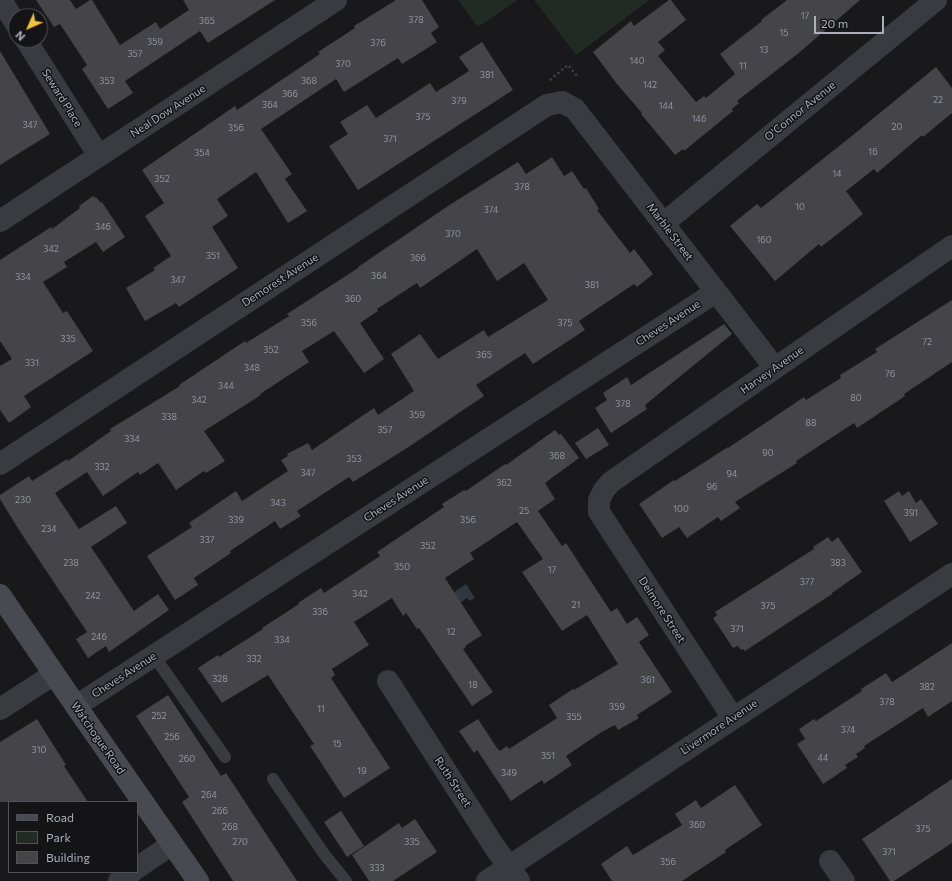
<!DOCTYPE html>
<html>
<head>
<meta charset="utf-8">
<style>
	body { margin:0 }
	#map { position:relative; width:952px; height:881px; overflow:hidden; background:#19191c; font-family:Commissioner,sans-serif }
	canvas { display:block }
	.legend { position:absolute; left:8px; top:801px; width:130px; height:72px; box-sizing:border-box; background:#141417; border:1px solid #515259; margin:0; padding:5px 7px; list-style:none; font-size:12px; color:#acafbb }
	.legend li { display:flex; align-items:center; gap:8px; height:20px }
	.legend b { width:20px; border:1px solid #515259 }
	.north { position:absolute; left:8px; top:8px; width:40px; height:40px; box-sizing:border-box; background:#141417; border:1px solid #515259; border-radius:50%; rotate:225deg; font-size:11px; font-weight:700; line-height:16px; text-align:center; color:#acafbb }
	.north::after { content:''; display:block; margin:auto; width:14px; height:18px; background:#f4c139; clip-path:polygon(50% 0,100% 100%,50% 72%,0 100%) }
	.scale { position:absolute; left:814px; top:16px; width:70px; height:18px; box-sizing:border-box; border:2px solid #acafbb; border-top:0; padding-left:5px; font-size:12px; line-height:14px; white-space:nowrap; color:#acafbb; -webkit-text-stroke:3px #141417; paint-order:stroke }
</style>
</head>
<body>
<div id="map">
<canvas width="952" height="881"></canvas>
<ul class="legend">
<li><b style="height:5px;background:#484a51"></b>Road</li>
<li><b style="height:11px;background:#212a23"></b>Park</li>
<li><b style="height:11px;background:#444449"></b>Building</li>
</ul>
<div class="north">N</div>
<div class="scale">20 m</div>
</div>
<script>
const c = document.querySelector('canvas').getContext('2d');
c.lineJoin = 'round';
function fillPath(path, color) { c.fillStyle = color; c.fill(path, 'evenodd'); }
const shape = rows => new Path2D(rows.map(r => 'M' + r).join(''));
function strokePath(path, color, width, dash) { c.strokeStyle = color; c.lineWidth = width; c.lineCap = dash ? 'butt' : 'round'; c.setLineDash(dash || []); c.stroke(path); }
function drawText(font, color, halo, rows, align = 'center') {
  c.font = font + ' Commissioner,sans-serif'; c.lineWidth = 3; c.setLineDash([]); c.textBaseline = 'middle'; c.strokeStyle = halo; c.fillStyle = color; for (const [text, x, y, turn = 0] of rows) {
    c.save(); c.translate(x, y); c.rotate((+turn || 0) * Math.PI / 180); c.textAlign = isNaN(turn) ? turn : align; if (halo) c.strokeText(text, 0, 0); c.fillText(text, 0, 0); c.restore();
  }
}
const green = shape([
	[458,0,518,0,478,27],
	[534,0,649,0,576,55]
]);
const water = shape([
	[466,584,475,598,470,601,467,598,450,610,443,600]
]);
const building = shape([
	[36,0,70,0,76,9,90,0,92,0,120,45,156,22,160,29,189,10,183,0,275,0,208,43,200,31,125,81,133,93,108,109,82,69,87,65,60,24,54,27],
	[396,0,422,0,439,27,431,33,437,42,402,64,398,58,344,92,336,79,261,129,292,174,285,179,307,211,288,223,256,172,217,199,228,216,212,227,238,268,179,307,176,303,145,321,126,288,155,270,153,268,171,256,145,216,164,203,142,170,235,106,237,110,320,54,318,52,355,28,354,26],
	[669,0,671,0,686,20,658,42,665,50,658,56,696,102,704,96,706,98,735,74,720,54,762,21,761,20,787,0,860,0,800,52,737,101,739,103,732,109,733,111,684,151,683,149,675,155,641,114,642,113,617,84,593,52,631,21,634,26],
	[482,42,513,90,358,190,329,146,348,134,340,122,367,105,376,118,430,83,436,92,469,71,459,57],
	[0,51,50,134,0,165],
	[936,67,952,88,952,113,923,137,922,135,877,173,874,169,846,191,863,214,821,247,819,244,775,281,730,226,757,204,761,208,848,139],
	[552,157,564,176,572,171,584,189,586,188,599,209,597,210,630,253,634,249,653,274,637,287,634,284,579,321,585,330,533,364,525,353,476,385,484,396,410,446,353,482,349,477,297,511,301,516,280,529,275,521,230,551,231,553,194,578,198,585,175,600,147,556,192,527,189,523,236,491,242,501,288,471,281,460,288,456,287,454,308,443,312,450,374,408,378,415,414,391,391,354,420,334,438,359,484,330,488,337,548,300,524,263,497,281,477,249,420,288,417,283,377,309,378,311,360,323,384,359,364,373,334,331,302,351,309,362,260,394,261,395,204,431,225,461,206,473,204,471,176,490,158,463,140,475,138,472,103,496,87,472,55,493,79,529,116,506,127,523,91,547,134,611,158,594,169,610,109,652,106,646,88,658,76,639,87,632,19,530,0,499,0,495,29,476,32,481,67,459,68,461,111,431,110,429,180,386,179,385,245,341,246,343,289,316,287,314,358,268,358,267,451,204,518,162,526,174],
	[93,196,95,198,96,197,101,203,102,202,125,237,103,252,96,242,64,262,67,267,43,282,63,313,67,311,93,351,24,396,31,407,9,423,0,410,0,366,12,359,0,341,0,260,51,227,52,229,80,208,79,206],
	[952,300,952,362,904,394,905,396,857,428,854,423,796,461,797,463,735,502,740,508,721,521,718,517,687,538,679,527,662,538,639,504,674,480,675,481,728,447,728,448,804,397,806,400,841,378,840,375,877,352,875,349],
	[724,324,732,334,645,405,647,409,611,433,595,408,607,400,603,393,627,377,631,385],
	[598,428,609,445,586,459,575,443],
	[555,430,559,435,561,434,579,458,545,483,555,499,538,511,562,546,566,543,611,612,617,608,627,624,637,617,649,635,639,642,672,692,637,715,639,718,618,730,615,725,600,733,566,756,572,765,544,784,542,780,511,801,477,750,474,753,459,731,478,719,497,748,500,751,507,746,509,749,557,718,549,705,573,689,574,690,618,664,587,615,562,631,522,572,543,559,517,522,470,553,474,559,445,578,482,635,465,646,466,647,463,649,493,692,472,706,419,628,417,629,406,613,403,616,392,598,354,622,369,645,332,669,335,675,331,678,390,768,344,798,310,746,314,744,268,675,222,703,198,668,218,655,219,657,263,629,262,628,299,604,298,603,321,588,324,593,380,556,377,552,444,507,442,504,464,490,466,491,505,464,506,465],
	[899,491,902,496,909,491,916,503,921,499,938,524,910,542,884,501],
	[828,537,832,542,838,537,862,572,832,593,832,594,745,651,743,649,741,650,738,646,733,648,713,618,717,615,715,612,814,549,813,547],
	[952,643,952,701,928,717,923,708,864,746,865,748,856,754,858,757,845,765,847,768,823,784,797,744,805,739,799,729,814,719,816,721,862,691,861,689,886,673,892,682],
	[168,695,221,776,226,773,297,881,233,881,182,802,189,797,136,716],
	[37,719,66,765,64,766,88,802,0,802,0,742],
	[952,779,952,843,894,881,890,881,862,839],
	[735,785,762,825,725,850,726,852,682,881,612,881,601,864,627,846,633,855,682,825,675,814,696,800,701,808],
	[341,811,364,846,347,857,324,822],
	[415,819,437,852,393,881,369,881,352,855,399,823,402,828]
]);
const path = shape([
	[550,80,568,65,577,76]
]);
const lane = shape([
	[154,656,225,757],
	[273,779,324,854,346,881]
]);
const street = shape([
	[1,0,16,24],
	[26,40,99,156],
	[0,221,336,0],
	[664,223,936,0],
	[0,464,547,105,562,102,575,109,775,368],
	[388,681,494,846,519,881],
	[76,706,716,292],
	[0,709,54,674],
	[733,718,599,512,599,500,604,490,611,482,775,368,952,246],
	[830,861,844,881],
	[137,868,172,844],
	[119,881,132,872],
	[487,881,952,574]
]);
const secondary = shape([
	[0,595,76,706,198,881]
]);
const numberNames = [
	["17",805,16],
	["378",416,20],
	["365",207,21],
	["15",784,33],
	["359",155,42],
	["376",378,43],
	["13",764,50],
	["357",135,54],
	["140",637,61],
	["370",343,64],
	["11",743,66],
	["381",487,75],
	["353",107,81],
	["368",309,81],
	["142",650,85],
	["366",290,94],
	["22",938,100],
	["379",459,101],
	["364",270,105],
	["144",666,106],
	["375",423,117],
	["146",699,119],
	["347",30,125],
	["20",897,127],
	["356",236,128],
	["371",390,139],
	["16",873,152],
	["354",202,153],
	["14",837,174],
	["352",162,179],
	["378",522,187],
	["10",800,207],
	["374",491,210],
	["346",103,227],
	["370",453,234],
	["160",764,240],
	["342",51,249],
	["351",213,256],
	["366",418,258],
	["364",379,276],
	["334",23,277],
	["347",178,280],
	["381",592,285],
	["360",353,299],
	["356",309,323],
	["375",565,323],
	["335",68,339],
	["72",927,342],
	["352",271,350],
	["365",484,355],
	["331",32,363],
	["348",252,368],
	["76",890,374],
	["344",226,386],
	["80",856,398],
	["342",199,400],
	["378",623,404],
	["359",417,415],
	["338",169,417],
	["88",811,423],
	["357",385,430],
	["334",132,439],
	["90",768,453],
	["368",557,456],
	["353",354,459],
	["332",102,467],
	["347",308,473],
	["94",732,474],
	["362",504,483],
	["96",712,487],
	["230",23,500],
	["343",278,503],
	["100",681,509],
	["25",524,511],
	["391",911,513],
	["339",236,520],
	["356",468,520],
	["234",49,529],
	["337",207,540],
	["352",428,546],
	["238",71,563],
	["383",838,563],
	["350",402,567],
	["17",552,570],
	["377",807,582],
	["342",360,594],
	["242",93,596],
	["21",576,605],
	["375",768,606],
	["336",320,612],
	["371",737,629],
	["12",451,632],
	["246",99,637],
	["334",282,640],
	["332",254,659],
	["328",220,679],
	["361",648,680],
	["18",473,685],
	["382",927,687],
	["378",887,702],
	["359",617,707],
	["11",321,709],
	["252",159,716],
	["355",574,717],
	["374",848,730],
	["256",172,737],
	["15",337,744],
	["310",39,750],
	["351",548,756],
	["44",823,758],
	["260",187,759],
	["19",362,771],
	["349",509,773],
	["264",209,795],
	["266",220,811],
	["360",697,825],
	["268",230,827],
	["375",923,829],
	["270",240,842],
	["335",412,842],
	["371",889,852],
	["356",668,862],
	["333",377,868]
];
const streetNames = [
	["Seward Place",62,98,58],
	["Neal Dow Avenue",168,111,-33],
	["O'Connor Avenue",800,111,-39],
	["Marble Street",670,232,53],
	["Demorest Avenue",280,280,-33],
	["Cheves Avenue",668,323,-33],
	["Harvey Avenue",772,370,-35],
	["Cheves Avenue",396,499,-33],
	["Delmore Street",662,610,57],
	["Cheves Avenue",124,675,-33],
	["Livermore Avenue",719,727,-34],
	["Watchogue Road",98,738,55],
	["Ruth Street",453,782,57]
];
fillPath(green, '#212a23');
fillPath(water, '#2f3740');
fillPath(building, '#444449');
strokePath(path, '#404248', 2.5, [2, 3]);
strokePath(lane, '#3a3b41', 12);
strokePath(street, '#3a3b41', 22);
strokePath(secondary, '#484a51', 22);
drawText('9px', '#92949e', null, numberNames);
drawText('11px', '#acafbb', '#141417', streetNames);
</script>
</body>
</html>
